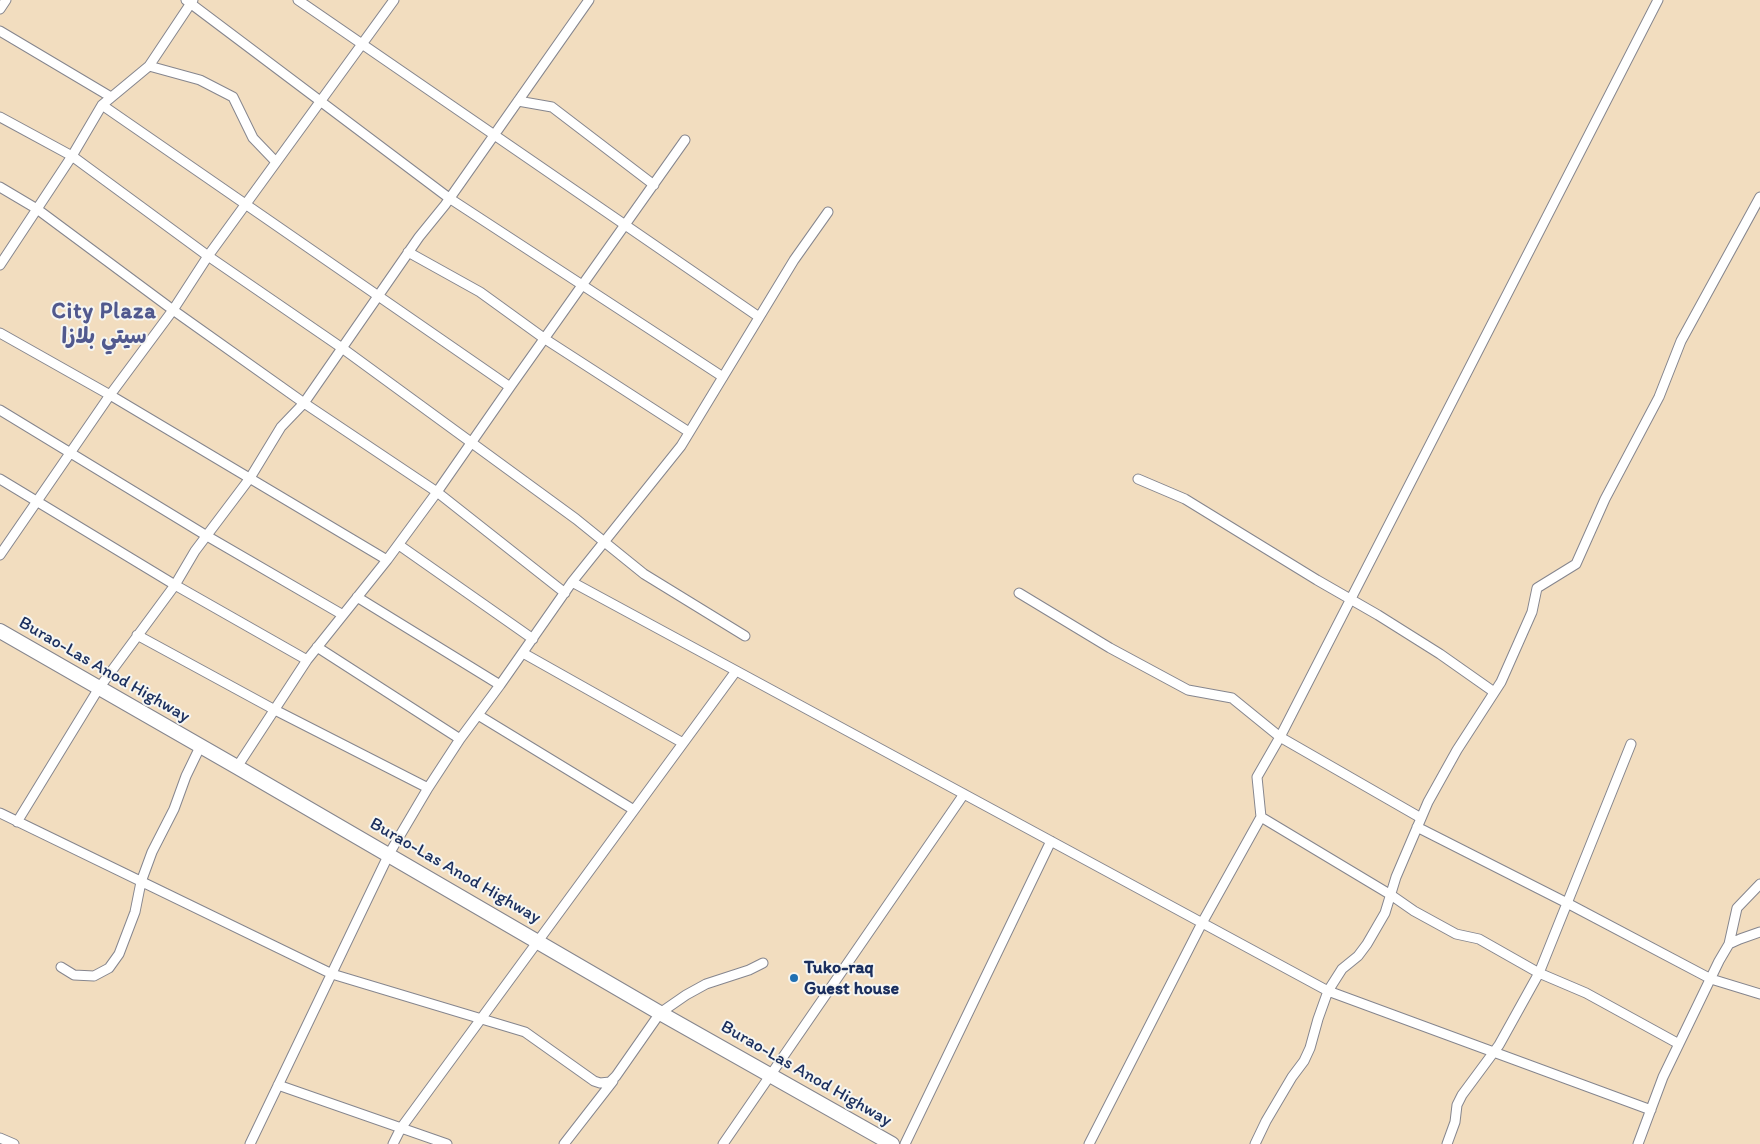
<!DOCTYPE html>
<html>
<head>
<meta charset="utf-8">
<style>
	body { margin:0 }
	canvas { display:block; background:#f2ddbf }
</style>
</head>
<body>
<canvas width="1760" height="1144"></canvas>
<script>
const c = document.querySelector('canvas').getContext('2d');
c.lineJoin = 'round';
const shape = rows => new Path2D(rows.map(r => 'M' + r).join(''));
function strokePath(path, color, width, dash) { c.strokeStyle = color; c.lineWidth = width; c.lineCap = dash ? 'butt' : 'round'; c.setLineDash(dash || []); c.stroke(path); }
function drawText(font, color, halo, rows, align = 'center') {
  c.font = font + ' Itim,"Playpen Sans Arabic",sans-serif'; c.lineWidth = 4; c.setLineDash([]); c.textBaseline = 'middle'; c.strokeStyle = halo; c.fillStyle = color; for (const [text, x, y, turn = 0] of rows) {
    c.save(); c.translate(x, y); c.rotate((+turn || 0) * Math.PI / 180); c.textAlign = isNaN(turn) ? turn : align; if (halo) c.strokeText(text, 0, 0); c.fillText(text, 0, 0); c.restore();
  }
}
const minor = shape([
	[186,0,449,198,723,377],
	[298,0,759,317],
	[0,9,6,0],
	[0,31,111,97],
	[149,66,200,80,233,97,253,138,276,162],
	[518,101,552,107,654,185],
	[102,105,510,387,685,140],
	[0,117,72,156,208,256,342,348,576,519,644,574,745,636],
	[0,187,37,209,173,310,304,403,437,492,565,593],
	[408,252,480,292,545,339,689,432],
	[0,265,72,156,102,105,149,66,193,0],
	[0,333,110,395,387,560],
	[0,410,207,536,343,615],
	[0,479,175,585,307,660],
	[1138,479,1185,499,1317,580,1378,615,1440,654,1494,692],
	[399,545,533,639],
	[0,555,110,395,173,310,208,256,394,0],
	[572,582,1328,991,1651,1110],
	[1019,593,1110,648,1188,690,1232,698,1280,737,1658,0],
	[357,597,500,685],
	[137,635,275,710,428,788],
	[317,647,460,739],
	[523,653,683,743],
	[478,715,634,810],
	[237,767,307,660,387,560,437,492,510,387],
	[0,813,332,974,525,1032,594,1081,600,1083,610,1082,616,1076,660,1013,686,995,706,984,749,970,763,963],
	[1261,817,1391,895,1414,911,1456,934,1479,939,1539,973,1586,993,1679,1044],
	[17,822,99,688,175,585,195,551,250,478,281,427,304,403,419,237,445,205,589,0],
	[1417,827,1567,903,1711,979,1760,994],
	[1729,944,1737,908,1760,884],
	[61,967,74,975,94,976,109,968,119,954,135,912,141,882,152,852,174,809,186,776,200,747],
	[278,1085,447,1144],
	[0,1138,14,1144],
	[250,1144,389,854,428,788,460,739,500,685,572,582,681,446,794,260,828,212],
	[393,1144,401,1128,736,671],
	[564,1144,613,1081],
	[723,1144,964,794],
	[905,1144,1051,841],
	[1089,1144,1202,923,1261,817,1257,777,1280,737,1421,818],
	[1255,1144,1266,1121,1292,1077,1304,1061,1310,1048,1318,1019,1328,991,1342,969,1358,956,1367,944,1385,913,1396,877,1428,802,1457,750,1501,682,1532,612,1537,588,1576,564,1605,499,1659,397,1681,341,1760,197],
	[1447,1144,1455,1122,1457,1105,1462,1095,1499,1045,1539,973,1631,744],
	[1638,1144,1663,1077,1719,961,1729,944,1740,939,1760,932]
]);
const highway = shape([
	[0,631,237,767,660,1013,892,1144]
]);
const markers = [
	[794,978,5,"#1f6fb2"]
];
const streetNames = [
	["Burao-Las Anod Highway",104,670,30],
	["Burao-Las Anod Highway",455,871,30],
	["Burao-Las Anod Highway",806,1074,30]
];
const poiNames = [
	["Tuko-raq",804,968],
	["Guest house",804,989]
];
const districtNames = [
	["City Plaza",104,312],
	["سيتي بلازا",104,337]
];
strokePath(minor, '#86868e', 11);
strokePath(highway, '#86868e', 16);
strokePath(minor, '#fff', 9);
strokePath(highway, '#fff', 14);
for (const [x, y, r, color] of markers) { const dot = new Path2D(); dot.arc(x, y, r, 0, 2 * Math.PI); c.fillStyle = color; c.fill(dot); strokePath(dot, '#f6f6f2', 2); }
drawText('18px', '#1b2f5e', '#f6f6f2', streetNames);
drawText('bold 18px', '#1b2f5e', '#f6f6f2', poiNames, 'left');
c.letterSpacing = '1px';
drawText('bold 22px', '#51598e', '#f6f6f2', districtNames);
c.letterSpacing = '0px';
</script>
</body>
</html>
